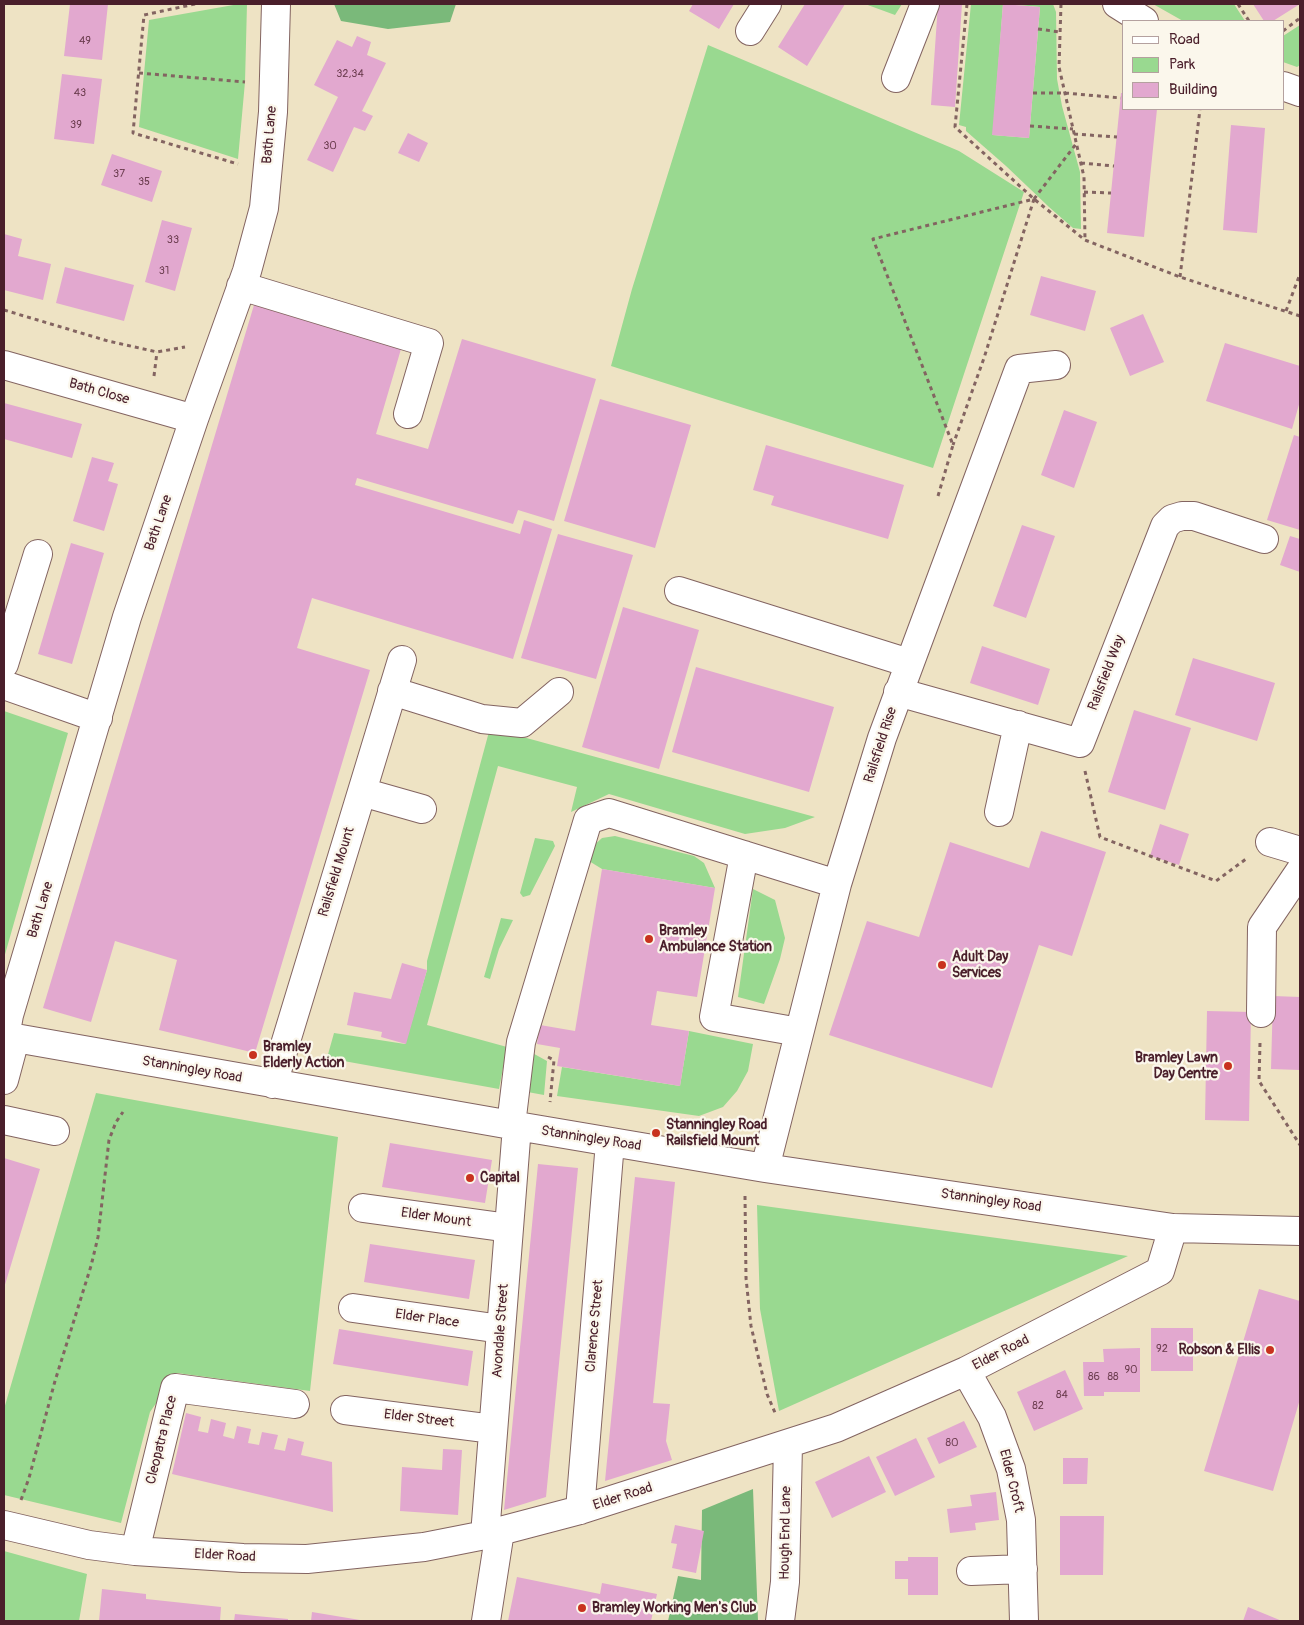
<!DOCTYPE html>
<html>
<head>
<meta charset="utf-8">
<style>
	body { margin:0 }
	#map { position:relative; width:1304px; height:1625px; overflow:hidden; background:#eee3c4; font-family:Pangolin,sans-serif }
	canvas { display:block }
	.frame { position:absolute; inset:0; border:5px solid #4a1f2b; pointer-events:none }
	.legend { position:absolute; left:1122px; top:20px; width:162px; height:90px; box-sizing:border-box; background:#fbf7ec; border:1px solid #b4a19f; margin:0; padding:6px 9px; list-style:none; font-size:15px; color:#4a1f2b }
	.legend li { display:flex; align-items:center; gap:10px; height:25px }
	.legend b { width:25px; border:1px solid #b4a19f }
</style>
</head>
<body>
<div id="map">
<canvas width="1304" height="1625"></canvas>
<div class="frame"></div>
<ul class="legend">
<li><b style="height:6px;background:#fff"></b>Road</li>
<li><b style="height:14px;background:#99d990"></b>Park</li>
<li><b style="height:14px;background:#e2a8cf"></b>Building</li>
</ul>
</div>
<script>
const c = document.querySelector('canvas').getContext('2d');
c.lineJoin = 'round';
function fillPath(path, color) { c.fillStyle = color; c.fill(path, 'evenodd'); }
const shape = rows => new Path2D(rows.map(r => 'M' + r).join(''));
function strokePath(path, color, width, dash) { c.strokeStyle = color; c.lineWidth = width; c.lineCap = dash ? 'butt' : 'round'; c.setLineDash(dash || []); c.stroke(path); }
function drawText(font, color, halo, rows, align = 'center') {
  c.font = font + ' Pangolin,sans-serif'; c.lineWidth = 4.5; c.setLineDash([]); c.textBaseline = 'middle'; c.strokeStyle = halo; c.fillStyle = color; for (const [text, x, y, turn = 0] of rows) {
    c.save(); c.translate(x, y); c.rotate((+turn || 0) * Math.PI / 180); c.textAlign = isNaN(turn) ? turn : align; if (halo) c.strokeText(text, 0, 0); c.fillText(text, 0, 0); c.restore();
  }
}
const green = shape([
	[239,4,247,4,245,82,238,159,139,127,149,20],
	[865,4,902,4,895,15],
	[971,4,1003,4,993,135,1029,138,1040,7,1007,4,1053,4,1056,12,1057,79,1062,106,1080,172,1081,229,1073,228,1049,207,1006,166,966,131,966,127,959,125],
	[1153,4,1234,4,1245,21,1183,21],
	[1300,25,1300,65,1297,67,1283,62,1283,36],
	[708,45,959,151,1024,192,933,468,611,366,632,289],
	[4,711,68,733,4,958],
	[490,728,815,817,785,828,745,834,609,794,571,812,577,787,498,766,427,1025,507,1047,499,1089,327,1058,334,1033,405,1044,427,970,427,961],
	[615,836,694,856,704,863,715,888,602,869,589,861,592,847,602,838],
	[535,838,553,841,555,846,530,895,523,897,520,893],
	[753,889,775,900,785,938,780,959,764,1004,738,997],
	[501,918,513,920,499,949,490,979,484,977],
	[689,1031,753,1044,748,1071,737,1091,723,1107,699,1116,557,1096,562,1067,680,1086],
	[527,1050,547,1061,544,1095,522,1091],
	[96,1093,338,1137,310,1391,177,1373,150,1412,121,1523,4,1495,4,1409],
	[757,1205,1128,1256,779,1411,760,1309],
	[4,1551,87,1574,79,1621,4,1621]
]);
const forest = shape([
	[334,4,456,4,450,22,388,29,341,21],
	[753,1489,758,1621,668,1621,678,1576,701,1580,702,1510]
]);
const building = shape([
	[70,4,108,4,102,60,64,56],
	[693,4,734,4,719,29,689,11],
	[805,4,845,4,807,66,778,47],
	[938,4,962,4,955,107,931,105],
	[1003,4,1040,7,1029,138,992,135],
	[1253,4,1300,4,1273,21,1264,21],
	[357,36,371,42,367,55,386,63,362,111,373,116,365,131,354,127,333,172,307,160,338,97,314,85,337,40,352,47],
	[62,74,102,79,94,144,54,139],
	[1121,93,1123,93,1123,109,1157,109,1144,237,1107,233],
	[1231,125,1265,128,1257,233,1223,230],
	[408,133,428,143,419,162,398,153],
	[112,154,162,171,152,202,101,185],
	[162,220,192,228,175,291,145,282],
	[4,234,22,239,18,256,51,264,43,300,4,290],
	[65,267,134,285,124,321,56,303],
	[1041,276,1096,291,1085,331,1030,315],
	[254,305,401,349,376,434,428,449,462,339,596,379,554,521,518,510,513,524,357,478,355,485,520,534,524,520,552,529,513,659,312,598,297,648,370,670,255,1053,159,1030,177,960,115,941,91,1022,43,1008],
	[1143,314,1164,362,1130,376,1110,328],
	[1225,343,1300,366,1300,401,1292,429,1206,401],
	[600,399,691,425,655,548,564,521],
	[4,403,82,424,72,458,4,439],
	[1064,410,1097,422,1074,488,1041,475],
	[1294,435,1300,437,1300,530,1267,520],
	[766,445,904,485,888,539,771,505,774,496,753,490],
	[92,457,114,463,108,481,118,484,104,531,73,521],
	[1022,525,1055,536,1026,618,993,606],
	[558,534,633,555,596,679,521,658],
	[1290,536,1300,539,1300,572,1280,565],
	[71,543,104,553,72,664,38,654],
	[623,607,699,630,659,769,582,747],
	[982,646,1050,669,1038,705,970,683],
	[1193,658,1275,683,1257,741,1175,715],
	[696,667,834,707,809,792,672,752],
	[1134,710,1191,728,1165,810,1108,792],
	[1160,824,1189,834,1179,865,1150,856],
	[1041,831,1106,852,1072,956,1039,945,992,1088,829,1035,867,921,919,937,950,842,1029,868],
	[602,869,715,888,697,997,657,991,651,1025,689,1031,680,1086,557,1066,560,1048,537,1044,540,1025,575,1031],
	[402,963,427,970,406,1044,381,1037,382,1032,347,1025,354,992,391,999],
	[1273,996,1300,997,1300,1070,1271,1069],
	[1207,1011,1251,1012,1249,1121,1205,1120],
	[390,1143,492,1160,485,1203,382,1187],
	[4,1158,40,1169,4,1288],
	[538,1164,578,1168,571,1240,546,1497,504,1510],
	[635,1177,675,1182,653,1403,670,1404,666,1441,672,1460,605,1481],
	[370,1244,475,1260,469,1299,364,1282],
	[1259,1289,1300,1301,1300,1399,1273,1491,1204,1471],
	[1151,1328,1193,1328,1193,1371,1151,1371],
	[339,1329,473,1351,468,1386,333,1364],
	[1140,1348,1140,1392,1104,1392,1104,1396,1084,1396,1083,1362,1104,1362,1103,1349],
	[1065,1370,1083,1409,1034,1431,1017,1392],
	[186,1413,201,1417,198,1431,208,1433,211,1419,226,1423,223,1436,234,1439,237,1426,251,1429,248,1443,259,1445,262,1432,278,1435,274,1449,285,1451,288,1438,304,1442,301,1455,332,1462,333,1512,172,1474],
	[964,1421,977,1447,939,1464,927,1438],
	[916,1438,935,1477,895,1496,876,1457],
	[443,1449,462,1450,458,1515,400,1511,402,1467,442,1470],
	[869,1456,886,1492,832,1518,815,1482],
	[1063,1458,1088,1458,1087,1484,1063,1484],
	[996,1492,999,1520,975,1523,976,1530,950,1533,947,1509,972,1506,970,1495],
	[1060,1516,1104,1516,1103,1575,1060,1575],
	[675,1525,704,1531,696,1573,672,1568,677,1544,671,1543],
	[908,1557,938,1557,938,1595,908,1595,908,1579,895,1579,895,1561,908,1561],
	[517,1577,600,1594,602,1583,657,1594,651,1621,508,1621],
	[102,1589,146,1594,146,1599,221,1607,220,1621,99,1621],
	[1248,1607,1282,1621,1243,1621],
	[312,1612,360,1620,360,1621,311,1621],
	[235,1614,288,1619,288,1621,234,1621]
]);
const path = shape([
	[195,4,144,15,133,133,238,164],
	[967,4,955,127,1034,199,1085,240,1180,277,1300,316],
	[1061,4,1059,67,1084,177,1085,240],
	[1238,4,1249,21],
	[1038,29,1060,32],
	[1283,31,1300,18],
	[139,73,245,82],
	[1033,93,1065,93,1121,98],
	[1030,126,1073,129],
	[1074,134,1117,137],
	[1081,163,1114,166],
	[1084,192,1111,193],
	[1034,199,1076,144],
	[1180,277,1200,109],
	[4,310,108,341,157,352,185,347],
	[1286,311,1300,274],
	[154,376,157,352],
	[938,496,953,445,873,239,1034,199,984,358,953,445],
	[1085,771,1100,837,1216,881,1246,859],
	[1260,1043,1259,1081,1300,1145],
	[548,1057,554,1060,550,1102],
	[745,1196,746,1278,751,1326,767,1394,776,1415],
	[21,1500,29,1478,55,1381,91,1266,98,1237,109,1140,116,1122,123,1112]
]);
const minor = shape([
	[1117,4,1144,21],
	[750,31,767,4],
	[896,78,925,4],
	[1283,86,1300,92],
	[241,286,429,343,408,414],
	[4,365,194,419],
	[679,591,909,663],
	[4,664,38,554],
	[4,685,98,718],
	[392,691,482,719,522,723,559,692],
	[898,692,1080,743,1165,526,1172,519,1182,516,1194,516,1264,539],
	[362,792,422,809],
	[999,812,1018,725],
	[1270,842,1300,851],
	[744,855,714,1017,799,1032],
	[1261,1013,1262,927,1300,871],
	[4,1036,517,1126,765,1168,1173,1228,1300,1231],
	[5,1037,9,1015,127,617,194,419,247,271,264,208,273,112,276,4],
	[4,1080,15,1039],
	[273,1084,402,660],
	[4,1120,55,1131],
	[511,1125,521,1042,588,820,609,813,837,884],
	[765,1168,837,884,882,738,1019,369,1056,365],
	[363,1208,509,1228],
	[353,1308,501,1329],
	[966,1371,992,1417,1011,1469,1021,1520,1024,1621],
	[345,1410,493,1429],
	[580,1510,610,1142],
	[4,1525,89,1545,135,1551,243,1558,307,1559,424,1547,485,1535,580,1510,836,1428,966,1371,1160,1271,1173,1228],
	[485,1535,517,1126],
	[135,1551,175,1388,295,1404],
	[971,1571,1023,1569],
	[486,1621,500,1531],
	[780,1621,785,1582,788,1444]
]);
const markers = [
	[649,939,5,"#c8321e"],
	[942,965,5,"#c8321e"],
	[253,1055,5,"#c8321e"],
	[1228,1066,5,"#c8321e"],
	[656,1133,5,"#c8321e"],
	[470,1178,5,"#c8321e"],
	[1270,1350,5,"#c8321e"],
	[582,1608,5,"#c8321e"]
];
const numberNames = [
	["49",85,41],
	["32,34",350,74],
	["43",80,93],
	["39",76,125],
	["30",330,146],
	["37",119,174],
	["35",144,182],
	["33",173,240],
	["31",164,271],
	["92",1162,1349],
	["90",1131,1370],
	["86",1094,1377],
	["88",1113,1377],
	["84",1062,1395],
	["82",1038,1406],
	["80",952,1443]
];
const streetNames = [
	["Bath Lane",270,135,-85],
	["Bath Close",99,392,16],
	["Bath Lane",159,523,-71],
	["Railsfield Way",1107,673,-69],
	["Railsfield Rise",881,745,-72],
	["Railsfield Mount",337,872,-73],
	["Bath Lane",41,910,-73],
	["Stanningley Road",192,1070,10],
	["Stanningley Road",591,1139,9],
	["Stanningley Road",991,1201,8],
	["Elder Mount",436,1218,8],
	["Elder Place",427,1319,8],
	["Clarence Street",595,1326,-85],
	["Avondale Street",501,1331,-86],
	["Elder Road",1001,1353,-27],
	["Elder Street",419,1419,7],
	["Cleopatra Place",162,1440,-76],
	["Elder Croft",1011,1481,76],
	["Elder Road",623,1497,-18],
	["Hough End Lane",786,1533,-89],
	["Elder Road",225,1556,3]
];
const poiNames = [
	["Bramley",659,931],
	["Ambulance Station",659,947],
	["Adult Day",952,957],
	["Services",952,973],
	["Bramley",263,1047],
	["Elderly Action",263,1063],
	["Bramley Lawn",1218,1058,"right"],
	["Day Centre",1218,1074,"right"],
	["Stanningley Road",666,1125],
	["Railsfield Mount",666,1141],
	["Capital",480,1178],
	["Robson & Ellis",1260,1350,"right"],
	["Bramley Working Men's Club",592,1608]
];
fillPath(green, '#99d990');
fillPath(forest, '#7ab97a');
fillPath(building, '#e2a8cf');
strokePath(minor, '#836461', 30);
strokePath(path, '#836461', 3, [4, 4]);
strokePath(minor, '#fff', 28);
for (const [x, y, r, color] of markers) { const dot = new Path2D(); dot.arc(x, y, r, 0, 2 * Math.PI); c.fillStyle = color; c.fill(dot); strokePath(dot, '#fbf7ec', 2); }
drawText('11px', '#704154', null, numberNames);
drawText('14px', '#4a1f2b', '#fbf7ec', streetNames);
drawText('bold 14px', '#4a1f2b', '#fbf7ec', poiNames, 'left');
</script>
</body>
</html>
